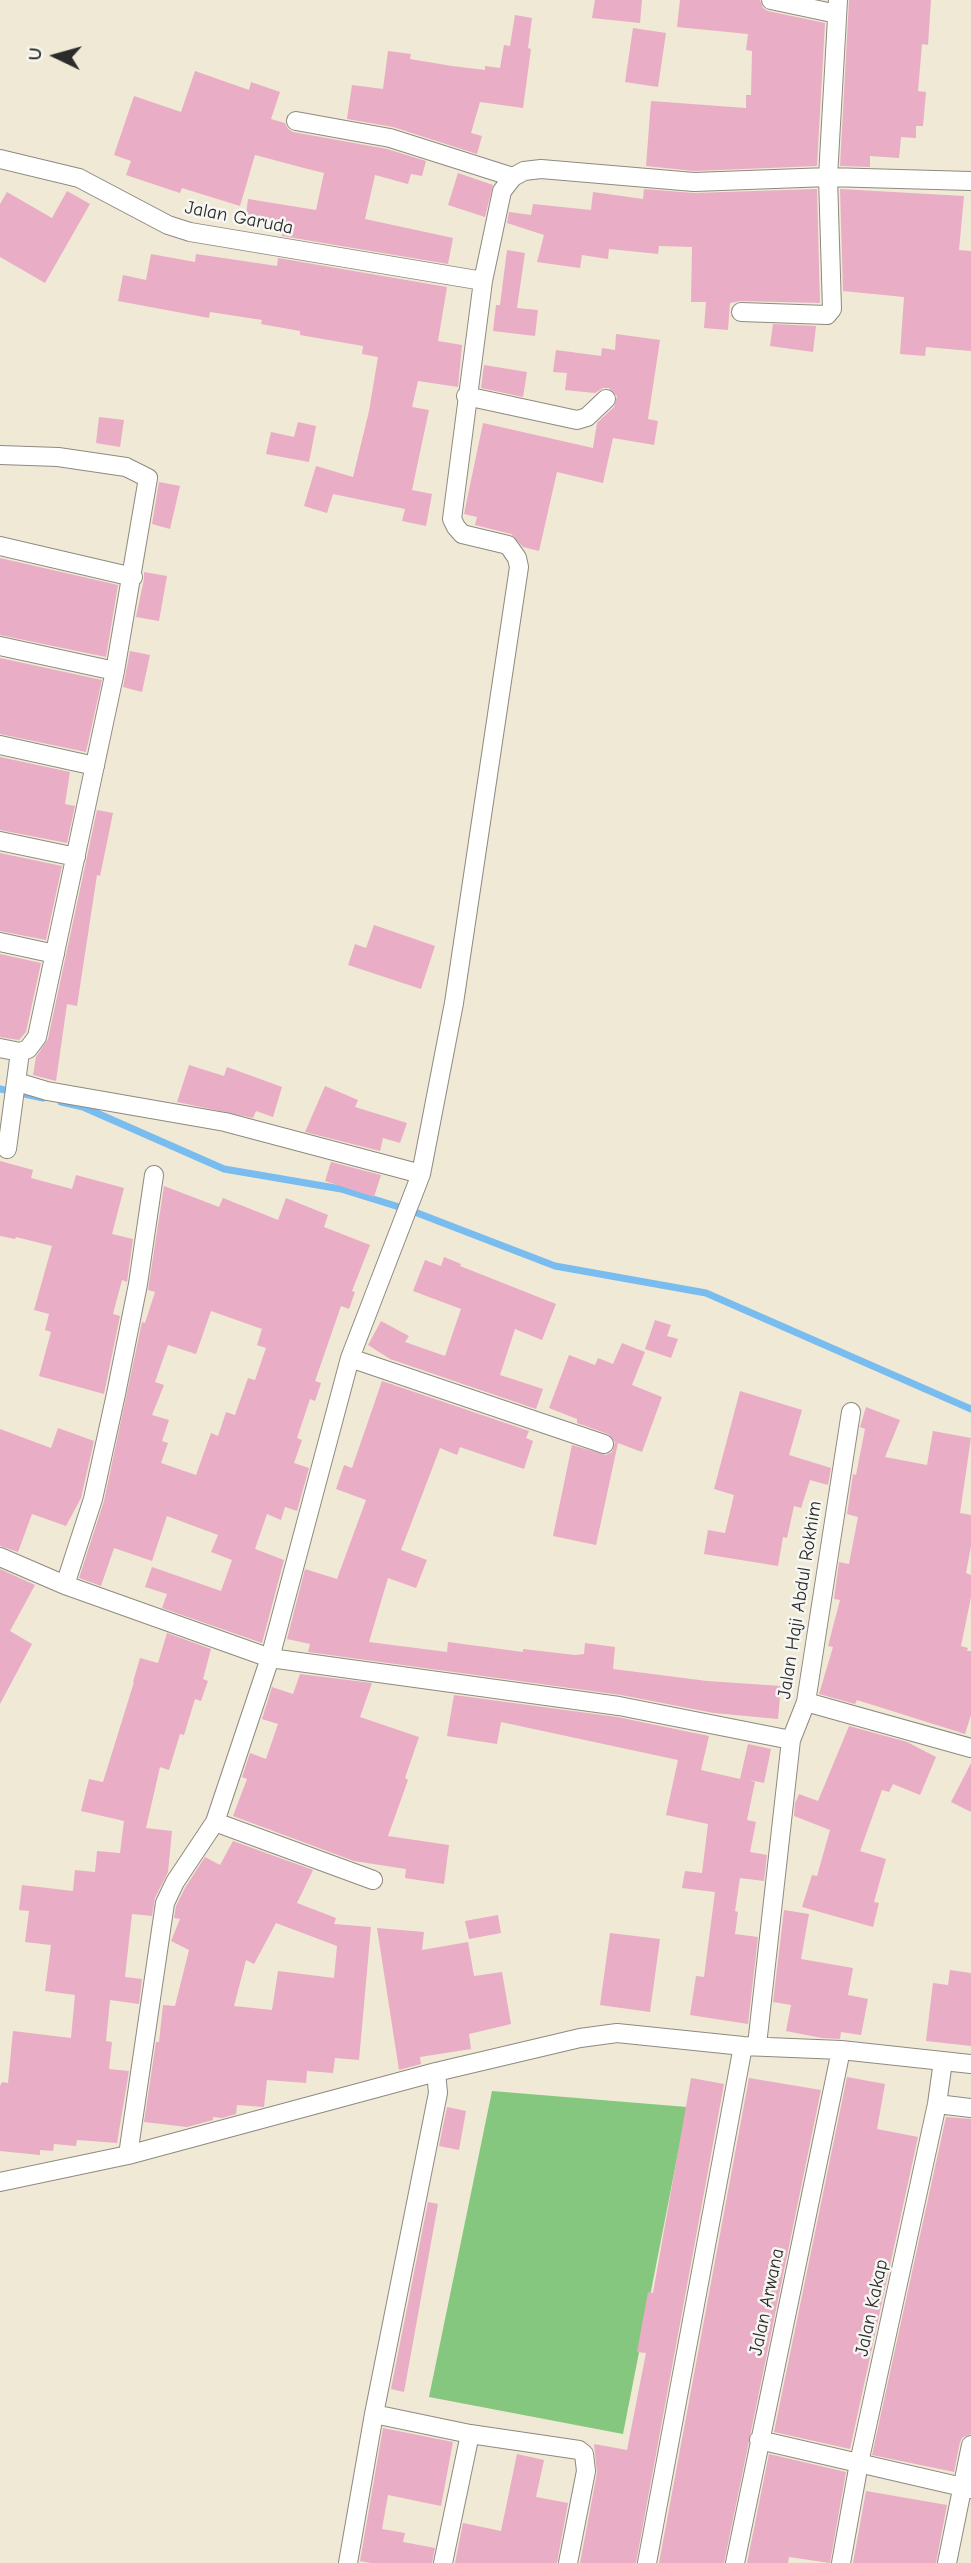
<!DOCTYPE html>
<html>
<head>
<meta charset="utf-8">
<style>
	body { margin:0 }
	#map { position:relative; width:971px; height:2563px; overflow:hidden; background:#f0e9d5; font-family:"Comic Neue",sans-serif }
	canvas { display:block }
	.north { position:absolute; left:21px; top:21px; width:70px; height:70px; -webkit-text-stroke:5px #f6f6f2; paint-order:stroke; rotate:275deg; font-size:19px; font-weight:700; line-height:28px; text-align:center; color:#2b2b2b }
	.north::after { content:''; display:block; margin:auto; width:24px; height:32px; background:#2b2b2b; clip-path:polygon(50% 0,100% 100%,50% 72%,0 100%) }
</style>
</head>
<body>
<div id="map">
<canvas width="971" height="2563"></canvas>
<div class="north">U</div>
</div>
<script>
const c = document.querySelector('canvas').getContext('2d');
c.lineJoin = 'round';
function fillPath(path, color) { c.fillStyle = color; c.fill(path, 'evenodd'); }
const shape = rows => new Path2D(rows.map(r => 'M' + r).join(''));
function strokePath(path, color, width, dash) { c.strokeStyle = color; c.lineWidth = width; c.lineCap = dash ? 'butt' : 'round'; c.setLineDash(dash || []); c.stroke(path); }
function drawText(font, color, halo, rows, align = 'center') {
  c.font = font + ' "Comic Neue",sans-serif'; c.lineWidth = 5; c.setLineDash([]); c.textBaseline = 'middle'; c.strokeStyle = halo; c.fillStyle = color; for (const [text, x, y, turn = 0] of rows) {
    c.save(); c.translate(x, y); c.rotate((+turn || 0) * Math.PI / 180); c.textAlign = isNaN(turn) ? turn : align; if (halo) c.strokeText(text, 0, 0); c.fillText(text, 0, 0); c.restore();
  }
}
const green = shape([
	[492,2091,687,2107,623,2434,429,2397]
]);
const stream = shape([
	[0,1089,43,1098],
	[61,1102,83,1107,224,1169,341,1189,412,1211,555,1266,706,1293,971,1409]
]);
const building = shape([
	[595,0,642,0,640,23,592,18],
	[680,0,760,0,763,8,768,11,825,23,817,166,694,171,646,166,651,101,746,108,746,95,751,95,752,51,746,50,748,34,677,27],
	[849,0,931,0,928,45,922,44,918,91,926,92,923,126,916,126,916,138,901,137,899,158,870,156,870,167,840,166],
	[515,15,532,18,528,48,531,49,523,108,480,102,471,133,482,136,477,154,393,127,347,119,352,85,383,89,388,51,411,54,410,59,452,66,485,70,485,66,500,68,504,45,510,46],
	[633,28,666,33,658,87,625,82],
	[195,71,249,90,251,82,280,92,271,119,285,123,288,129,293,132,387,149,426,161,422,176,411,174,408,184,375,175,365,219,453,238,448,264,282,236,284,222,246,215,248,199,316,210,324,173,304,168,255,155,240,206,182,188,180,193,126,175,131,161,114,155,134,96,181,112],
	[458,173,493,185,485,217,448,205],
	[644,189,694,193,817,189,820,303,741,301,730,303,728,330,704,328,706,302,691,302,692,247,659,246,658,254,609,249,608,259,582,255,580,268,537,262,544,235,507,223,509,212,531,215,533,204,591,210,593,192,643,199],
	[840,189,964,196,959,250,971,251,971,351,926,347,925,356,900,354,904,297,843,291],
	[67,191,90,204,45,283,0,257,0,204,7,192,52,218],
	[507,250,525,253,517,308,538,310,535,336,493,331,496,305,500,305],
	[151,254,195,262,196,254,277,266,278,258,447,287,438,341,462,345,458,387,418,381,412,407,429,410,412,490,432,494,426,526,402,521,405,509,333,494,327,513,304,506,316,466,353,477,369,411,378,357,362,354,363,346,300,335,300,331,261,324,262,320,210,312,209,318,118,301,123,275,146,280],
	[773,324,816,326,813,352,770,346],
	[616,334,660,340,648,419,658,421,654,445,613,438,603,483,557,472,539,551,523,547,511,534,475,525,477,517,464,514,483,423,593,448,597,423,614,407,617,396,609,388,603,388,595,393,565,390,567,373,553,372,556,350,601,356,602,348,615,350],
	[484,365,527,372,523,397,481,388],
	[99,417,124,420,120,447,96,443],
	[298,422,316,426,309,462,266,454,271,432,294,437],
	[159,482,180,486,170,529,152,524],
	[0,558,118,585,106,657,0,635],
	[144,572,167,576,159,621,136,617,144,579],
	[130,651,150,655,142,692,123,687],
	[0,658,102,680,86,752,0,734],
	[0,757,70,772,65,804,75,806,67,843,0,830],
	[97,810,113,813,100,876,97,875,77,1006,67,1004,56,1081,33,1075,36,1057,48,1039],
	[0,853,62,866,46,940,0,931],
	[374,925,435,946,421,989,348,965,355,944,366,948],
	[0,954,41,963,26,1032,19,1040,0,1037],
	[189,1065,224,1076,227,1067,282,1087,273,1117,256,1111,253,1118,177,1102],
	[325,1086,358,1100,355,1107,407,1123,400,1143,383,1138,380,1151,305,1132],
	[0,1161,33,1170,31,1178,72,1189,76,1175,124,1188,112,1234,133,1239,127,1282,122,1280,113,1314,120,1316,104,1394,39,1376,51,1332,45,1330,49,1314,34,1310,52,1246,16,1237,15,1239,0,1236],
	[331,1162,381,1175,374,1197,325,1181],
	[164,1186,219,1207,223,1198,278,1220,286,1198,328,1215,324,1227,370,1245,352,1291,355,1292,349,1309,341,1306,315,1381,321,1383,315,1401,310,1399,297,1438,302,1440,294,1463,309,1468,297,1511,285,1507,281,1520,267,1514,255,1549,284,1560,262,1643,162,1608,167,1594,145,1587,152,1567,221,1591,232,1560,211,1552,218,1535,167,1516,152,1561,114,1548,101,1586,79,1578,104,1501,142,1322,145,1323,155,1292,148,1290],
	[211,1311,262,1329,257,1345,266,1348,255,1380,248,1378,235,1415,226,1412,218,1436,211,1433,196,1475,161,1463,168,1443,162,1441,169,1420,152,1415,164,1385,155,1382,168,1345,196,1354],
	[444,1257,461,1264,460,1266,556,1304,542,1340,515,1329,500,1375,543,1389,536,1409,390,1359,368,1345,381,1321,409,1336,405,1342,445,1356,461,1309,413,1291,425,1260,441,1266],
	[655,1320,671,1325,667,1336,678,1339,671,1358,645,1349],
	[622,1343,645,1352,632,1385,662,1397,642,1452,618,1443,596,1545,553,1536,572,1445,606,1455,612,1452,615,1442,608,1434,577,1423,577,1419,549,1408,569,1355,595,1365,598,1358,613,1364],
	[382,1381,529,1431,526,1438,533,1441,524,1469,460,1447,457,1455,440,1448,401,1550,427,1560,416,1588,388,1578,369,1642,447,1652,448,1642,523,1652,523,1649,575,1655,584,1654,585,1643,615,1647,613,1669,707,1681,781,1686,778,1719,714,1713,621,1695,308,1652,310,1644,287,1639,305,1569,337,1579,366,1500,336,1489,344,1465,352,1468],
	[740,1391,802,1410,789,1455,831,1468,828,1485,810,1480,801,1508,794,1506,787,1538,783,1537,778,1566,704,1554,708,1530,725,1533,734,1495,714,1489],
	[866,1407,900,1420,885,1457,927,1465,933,1431,971,1438,960,1513,971,1515,971,1546,966,1573,971,1575,971,1597,961,1646,968,1648,967,1651,971,1651,971,1715,965,1734,857,1700,855,1704,819,1694,833,1647,828,1646,840,1600,834,1599,839,1562,849,1564,858,1517,847,1514,853,1474,856,1475,865,1429,860,1427],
	[58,1428,94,1441,81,1498,66,1526,32,1514,18,1552,0,1546,0,1429,51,1448],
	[0,1569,35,1585,10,1631,32,1644,0,1704],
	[167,1633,211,1649,203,1679,208,1681,201,1701,195,1699,184,1735,180,1734,169,1770,160,1767,146,1828,172,1831,168,1872,155,1898,152,1916,132,1914,125,1977,142,1979,139,2004,110,2000,106,2041,112,2042,109,2069,129,2071,117,2143,77,2140,76,2146,54,2144,53,2151,40,2150,40,2155,0,2151,0,2086,2,2082,8,2083,13,2031,71,2038,75,1995,45,1991,51,1945,25,1942,29,1911,19,1910,22,1885,73,1891,75,1870,95,1872,97,1851,120,1853,124,1821,81,1811,89,1779,103,1782,134,1682,133,1682,140,1658,158,1663],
	[300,1674,372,1683,360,1717,419,1737,405,1778,408,1780,388,1836,449,1845,444,1884,405,1878,406,1869,354,1861,233,1816,247,1779,242,1777,250,1753,266,1759,278,1724,262,1719,272,1687,293,1694],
	[454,1695,617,1717,709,1736,701,1770,740,1779,748,1744,771,1749,764,1783,749,1780,755,1782,747,1820,756,1822,750,1852,767,1855,764,1881,740,1878,735,1911,738,1912,735,1934,758,1937,748,2024,690,2015,696,1976,704,1977,715,1892,682,1888,685,1871,702,1873,708,1824,666,1815,678,1760,501,1722,497,1744,447,1736],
	[849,1726,907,1742,936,1757,920,1795,893,1784,889,1792,882,1790,860,1851,886,1859,874,1902,879,1903,873,1927,802,1907,812,1875,817,1876,830,1830,794,1816,795,1803,799,1794,818,1801],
	[971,1763,971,1812,951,1802],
	[233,1841,313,1870,297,1903,336,1918,334,1924,371,1927,359,2060,335,2058,333,2073,307,2071,306,2083,267,2080,264,2107,237,2105,236,2114,222,2118,213,2117,213,2120,187,2127,144,2122,156,2042,159,2042,163,2005,175,2006,189,1950,171,1941,180,1919,174,1918,176,1906,185,1888,205,1857,220,1865],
	[276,1923,337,1946,334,1978,278,1971,272,2010,234,2006,246,1960,254,1964],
	[784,1910,809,1914,801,1959,853,1968,848,1995,868,1999,861,2035,841,2032,840,2039,822,2038,786,2031,791,2005,773,2002],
	[498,1915,501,1933,469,1939,465,1921],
	[377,1928,424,1932,422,1950,468,1942,474,1976,502,1972,511,2024,469,2034,471,2049,420,2057,421,2064,399,2070],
	[610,1933,660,1939,650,2012,600,2005],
	[950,1970,971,1973,971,2046,926,2041,933,1983,948,1985],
	[847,2077,885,2084,877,2129,918,2137,850,2449,774,2432],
	[691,2078,724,2084,636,2563,580,2563,597,2473,594,2444,627,2450,646,2353,637,2352,648,2292,653,2293],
	[749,2078,821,2090,724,2563,659,2563],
	[447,2107,466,2111,459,2150,439,2146],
	[946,2117,971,2119,971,2434,963,2437,960,2442,954,2472,872,2455],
	[428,2202,438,2204,404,2392,391,2389],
	[383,2428,453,2442,441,2506,388,2495,382,2529,405,2533,403,2542,435,2548,432,2563,371,2563,360,2561],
	[517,2454,544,2460,536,2497,568,2503,557,2563,455,2563,463,2523,501,2531],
	[769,2454,846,2472,830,2563,789,2557,788,2563,747,2563],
	[866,2491,947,2505,936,2563,853,2563]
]);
const minor = shape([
	[771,0,837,14],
	[296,121,390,138,513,177],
	[0,159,79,178,168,225,190,232,483,281],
	[741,312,827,315,832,309,828,177,838,0],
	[466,396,577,420,587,417,606,399],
	[0,455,58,457,126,467,148,478,115,671,37,1037,28,1049,20,1052,0,1048],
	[0,546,133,577],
	[0,646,115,671],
	[0,745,95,766],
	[0,841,76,857],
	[0,942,55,954],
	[17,1082,47,1091,225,1122,421,1174],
	[7,1149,20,1052],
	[350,1358,604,1444],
	[0,1557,65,1585,270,1658,619,1706,791,1740],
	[65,1585,93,1499,116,1394,138,1284,154,1175],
	[806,1702,971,1748],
	[215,1822,373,1880],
	[757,2045,791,1740,806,1702,851,1412],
	[937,2104,971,2108],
	[128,2155,165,1903,175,1882,215,1822,270,1658,350,1358,421,1174,454,1003,519,567,517,558,508,545,462,534,456,527,452,519,483,281,502,191,513,177,524,171,541,169,694,182,828,177,971,181],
	[0,2182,128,2155,436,2072,580,2038,617,2033,743,2046,841,2050,971,2064],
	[374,2414,470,2434,579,2450,584,2454,586,2471,568,2563],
	[759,2440,971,2489],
	[348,2563,374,2414,438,2093,436,2072],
	[443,2563,470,2434],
	[647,2563,743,2046],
	[735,2563,841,2050],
	[841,2563,859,2463,937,2104,943,2061],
	[947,2563,971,2445]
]);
const streetNames = [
	["Jalan Garuda",239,218,11],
	["Jalan Haji Abdul Rokhim",800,1600,-81],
	["Jalan Arwana",767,2302,-78],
	["Jalan Kakap",872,2308,-78]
];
fillPath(green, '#86c77f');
strokePath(stream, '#79bcef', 7);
fillPath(building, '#e9adc6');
strokePath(minor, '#8e8a80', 20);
strokePath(minor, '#fff', 18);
drawText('19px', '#2b2b2b', '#f6f6f2', streetNames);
</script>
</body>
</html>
